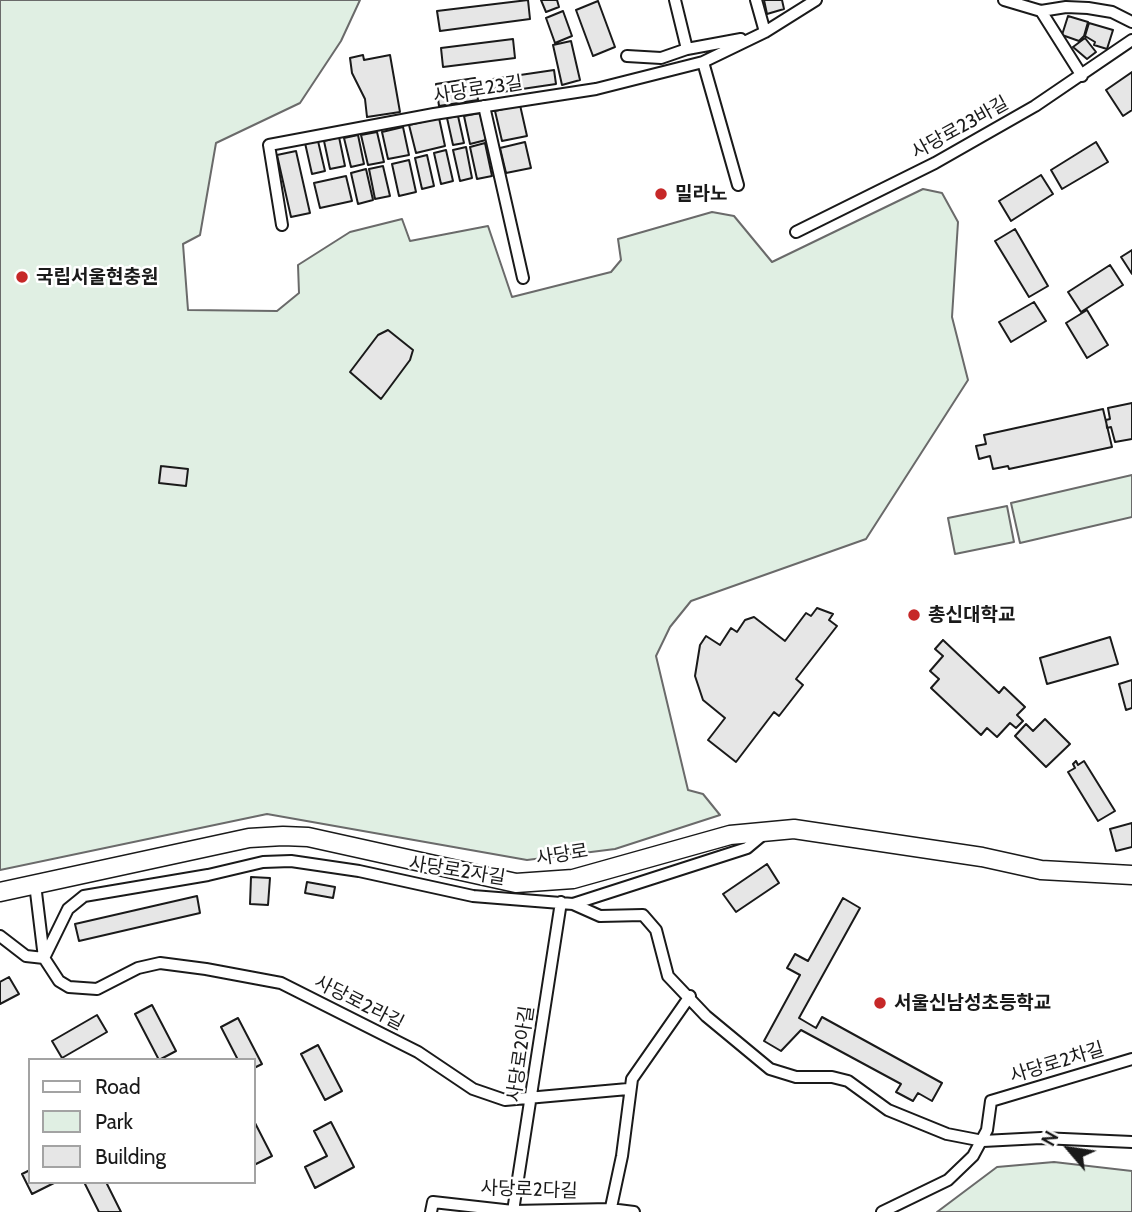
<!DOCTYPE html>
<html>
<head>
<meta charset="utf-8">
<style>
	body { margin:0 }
	#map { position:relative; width:1132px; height:1212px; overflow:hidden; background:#fff; font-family:Cabin,sans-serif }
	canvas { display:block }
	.legend { position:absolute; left:28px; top:1058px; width:228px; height:126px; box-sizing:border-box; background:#fff; border:2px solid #a3a3a3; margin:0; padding:9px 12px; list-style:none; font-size:21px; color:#1a1a1a }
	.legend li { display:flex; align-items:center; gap:14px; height:35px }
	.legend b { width:35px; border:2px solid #a3a3a3 }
	.north { position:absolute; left:1034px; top:1114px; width:70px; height:70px; -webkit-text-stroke:5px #fff; paint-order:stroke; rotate:299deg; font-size:19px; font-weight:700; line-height:28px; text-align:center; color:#1a1a1a }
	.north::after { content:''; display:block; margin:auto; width:24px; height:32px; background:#1a1a1a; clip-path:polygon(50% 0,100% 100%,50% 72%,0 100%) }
</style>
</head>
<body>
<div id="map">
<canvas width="1132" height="1212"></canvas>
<ul class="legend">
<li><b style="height:9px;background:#fff"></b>Road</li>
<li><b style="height:19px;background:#e0efe3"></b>Park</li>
<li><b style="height:19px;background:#e6e6e6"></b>Building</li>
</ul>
<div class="north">N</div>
</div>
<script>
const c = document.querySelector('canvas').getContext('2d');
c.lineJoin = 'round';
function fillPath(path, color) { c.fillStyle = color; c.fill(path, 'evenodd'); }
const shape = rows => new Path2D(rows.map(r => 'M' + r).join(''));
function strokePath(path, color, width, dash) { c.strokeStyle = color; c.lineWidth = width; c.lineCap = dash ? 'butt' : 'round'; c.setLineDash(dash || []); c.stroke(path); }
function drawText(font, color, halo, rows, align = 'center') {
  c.font = font + ' Cabin,"Noto Sans KR",sans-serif'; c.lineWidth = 5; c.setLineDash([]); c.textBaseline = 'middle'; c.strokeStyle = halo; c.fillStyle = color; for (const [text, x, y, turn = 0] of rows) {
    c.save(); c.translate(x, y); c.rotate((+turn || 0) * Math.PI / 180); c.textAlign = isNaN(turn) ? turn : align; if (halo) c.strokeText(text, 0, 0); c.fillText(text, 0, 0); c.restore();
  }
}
const green = shape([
	[0,0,360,0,341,41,300,103,216,143,200,235,183,244,188,310,277,311,299,293,298,265,350,232,402,219,410,241,488,226,512,297,611,272,621,260,618,239,712,212,734,216,772,262,923,189,942,193,958,222,952,317,968,380,866,539,691,601,670,627,656,656,688,790,703,794,720,815,615,849,527,860,267,814,0,870,0,0],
	[1132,475,1132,517,1020,543,1011,503,1132,475],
	[1007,506,1014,542,955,554,948,518,1007,506],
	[1054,1162,1132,1171,1132,1212,937,1212,997,1167,1054,1162]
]);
const building = shape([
	[528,0,530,19,440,31,437,11,528,0],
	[541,0,557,0,559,7,546,12,541,0],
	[764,0,782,0,784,9,767,14,764,0],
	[598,1,615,47,593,56,576,10,598,1],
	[563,11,572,36,555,43,546,18,563,11],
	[1068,16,1088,22,1084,36,1079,41,1062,35,1068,16],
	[1089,23,1113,30,1107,49,1094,45,1095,42,1085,36,1089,23],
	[1085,38,1096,52,1087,59,1073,47,1085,38],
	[513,39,515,58,443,67,441,48,513,39],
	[571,41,580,80,562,85,553,45,571,41],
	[363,55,364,60,390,55,400,112,367,117,365,99,352,73,350,58,363,55],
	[554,70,556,84,495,93,493,79,554,70],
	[1132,72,1132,110,1123,116,1106,90,1132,72],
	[475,78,478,100,439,106,436,84,475,78],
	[520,105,527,136,502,141,495,111,520,105],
	[480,113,486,140,470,144,464,116,480,113],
	[458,116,464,143,453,145,447,118,458,116],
	[439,118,445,146,416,153,409,125,439,118],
	[403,127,409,155,388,159,382,132,403,127],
	[377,132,384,162,368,165,361,135,377,132],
	[358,135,364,164,351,167,344,138,358,135],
	[339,137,345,166,330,169,324,141,339,137],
	[318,141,325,171,312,174,305,143,318,141],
	[525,142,531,168,506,173,500,148,525,142],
	[1096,142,1108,162,1062,189,1051,170,1096,142],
	[485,143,492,176,477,179,470,147,485,143],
	[466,147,472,178,460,181,453,150,466,147],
	[446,150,453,181,441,184,434,153,446,150],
	[296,151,310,213,291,217,277,155,296,151],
	[427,155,434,186,422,189,415,158,427,155],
	[409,160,416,192,399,196,392,164,409,160],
	[383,166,390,196,375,199,369,169,383,166],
	[366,169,373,200,358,204,351,173,366,169],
	[1041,175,1053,194,1011,221,999,201,1041,175],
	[346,176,352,201,320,208,314,183,346,176],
	[1015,229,1048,286,1029,297,995,241,1015,229],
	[1132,250,1132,274,1121,257,1132,250],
	[1110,265,1123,285,1081,312,1068,292,1110,265],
	[1034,302,1046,321,1011,342,999,322,1034,302],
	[1087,310,1108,345,1087,358,1066,323,1087,310],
	[388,330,413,350,410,360,381,399,350,372,378,335,388,330],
	[1132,403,1132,439,1115,442,1111,427,1107,428,1106,420,1110,419,1108,408,1132,403],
	[1103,409,1112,447,1009,469,1008,466,993,469,990,456,979,459,976,446,986,444,984,435,1103,409],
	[161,466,188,469,186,486,159,483,161,466],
	[817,608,833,614,829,620,837,626,796,679,803,685,779,716,774,712,736,762,708,740,725,718,703,700,695,676,700,645,706,636,720,645,731,628,737,632,745,620,754,617,785,641,806,613,811,616,817,608],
	[1110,637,1118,664,1047,684,1040,658,1110,637],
	[943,640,999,693,1004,687,1025,707,1017,715,1023,721,1016,728,1010,723,997,737,987,728,981,735,931,688,939,679,930,671,943,656,935,649,943,640],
	[1132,680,1132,708,1126,710,1119,684,1132,680],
	[1045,719,1070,744,1046,767,1015,736,1026,724,1033,731,1045,719],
	[1076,761,1078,765,1084,761,1115,811,1098,821,1068,772,1075,768,1073,764,1076,761],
	[1132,823,1132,847,1116,851,1110,829,1132,823],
	[767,864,779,883,736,912,723,894,767,864],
	[251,877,270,878,268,905,250,904,251,877],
	[307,882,335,887,333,898,305,893,307,882],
	[197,896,200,913,79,941,75,924,197,896],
	[843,898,860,908,799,1018,816,1028,822,1017,942,1083,932,1101,918,1093,913,1101,896,1092,901,1084,801,1030,781,1051,764,1041,800,975,787,968,795,954,808,961,843,898],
	[9,977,19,994,0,1004,0,982,9,977],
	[152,1005,176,1051,159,1060,135,1014,152,1005],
	[97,1015,107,1032,62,1058,52,1041,97,1015],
	[238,1018,262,1064,254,1068,254,1060,238,1060,221,1027,238,1018],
	[318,1045,342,1091,325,1100,301,1054,318,1045],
	[254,1121,272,1156,254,1165,254,1121],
	[331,1122,354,1167,315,1188,305,1167,327,1156,314,1131,331,1122],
	[30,1170,30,1182,56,1182,32,1194,22,1174,30,1170],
	[84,1182,106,1182,121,1212,99,1212,84,1182]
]);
const minor = shape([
	[675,0,687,49,741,39],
	[756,0,765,32],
	[1004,0,1041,11,1066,7,1088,8,1112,12,1132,22],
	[1041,11,1082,76],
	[627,56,661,58,687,49],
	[703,62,738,185],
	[484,106,523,278],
	[282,225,269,145,434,114,596,89,703,62,765,32,816,0],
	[796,232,935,163,1035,106,1132,40],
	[35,884,44,958,59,981,69,987,97,989,138,968,160,963,206,969,281,983,418,1052,473,1089,505,1100,628,1089],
	[573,904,747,848,765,833],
	[0,936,26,956,44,958,68,909,84,896,208,875,263,862,291,861,359,871,473,896,573,904,600,916,643,915,656,930,668,976,706,1016,770,1069,796,1077,832,1077,848,1081,888,1110,947,1134,983,1141,1041,1138,1132,1142],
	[513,1211,561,902],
	[431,1212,433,1202,513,1211,610,1209,634,1212],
	[610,1212,622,1156,632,1079,690,996],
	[882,1212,948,1180,973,1156,987,1130,991,1101,1132,1059]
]);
const primary = shape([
	[0,892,249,838,283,836,308,837,516,883,573,879,730,835,794,829,982,857,1041,870,1132,875]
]);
const markers = [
	[661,194,7,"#c62828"],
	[22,277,7,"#c62828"],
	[914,615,7,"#c62828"],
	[880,1003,7,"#c62828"]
];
const streetNames = [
	["사당로23길",478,90,-9],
	["사당로23바길",960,128,-29],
	["사당로",562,855,-9],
	["사당로2자길",457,871,9],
	["사당로2라길",359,1003,27],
	["사당로2아길",521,1054,-82],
	["사당로2차길",1057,1063,-17],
	["사당로2다길",529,1190,2]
];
const poiNames = [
	["밀라노",675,194],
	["국립서울현충원",36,277],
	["총신대학교",928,615],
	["서울신남성초등학교",894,1003]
];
fillPath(green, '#e0efe3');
strokePath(green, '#6a6a6a', 2);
fillPath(building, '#e6e6e6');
strokePath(building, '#1a1a1a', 2);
strokePath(minor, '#1a1a1a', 14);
strokePath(primary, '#1a1a1a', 21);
strokePath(minor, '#fff', 10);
strokePath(primary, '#fff', 18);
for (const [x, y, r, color] of markers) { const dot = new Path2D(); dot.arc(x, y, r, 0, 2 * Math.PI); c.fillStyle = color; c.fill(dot); strokePath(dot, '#fff', 2.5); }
drawText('19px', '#1a1a1a', '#fff', streetNames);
drawText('bold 19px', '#1a1a1a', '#fff', poiNames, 'left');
</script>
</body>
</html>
